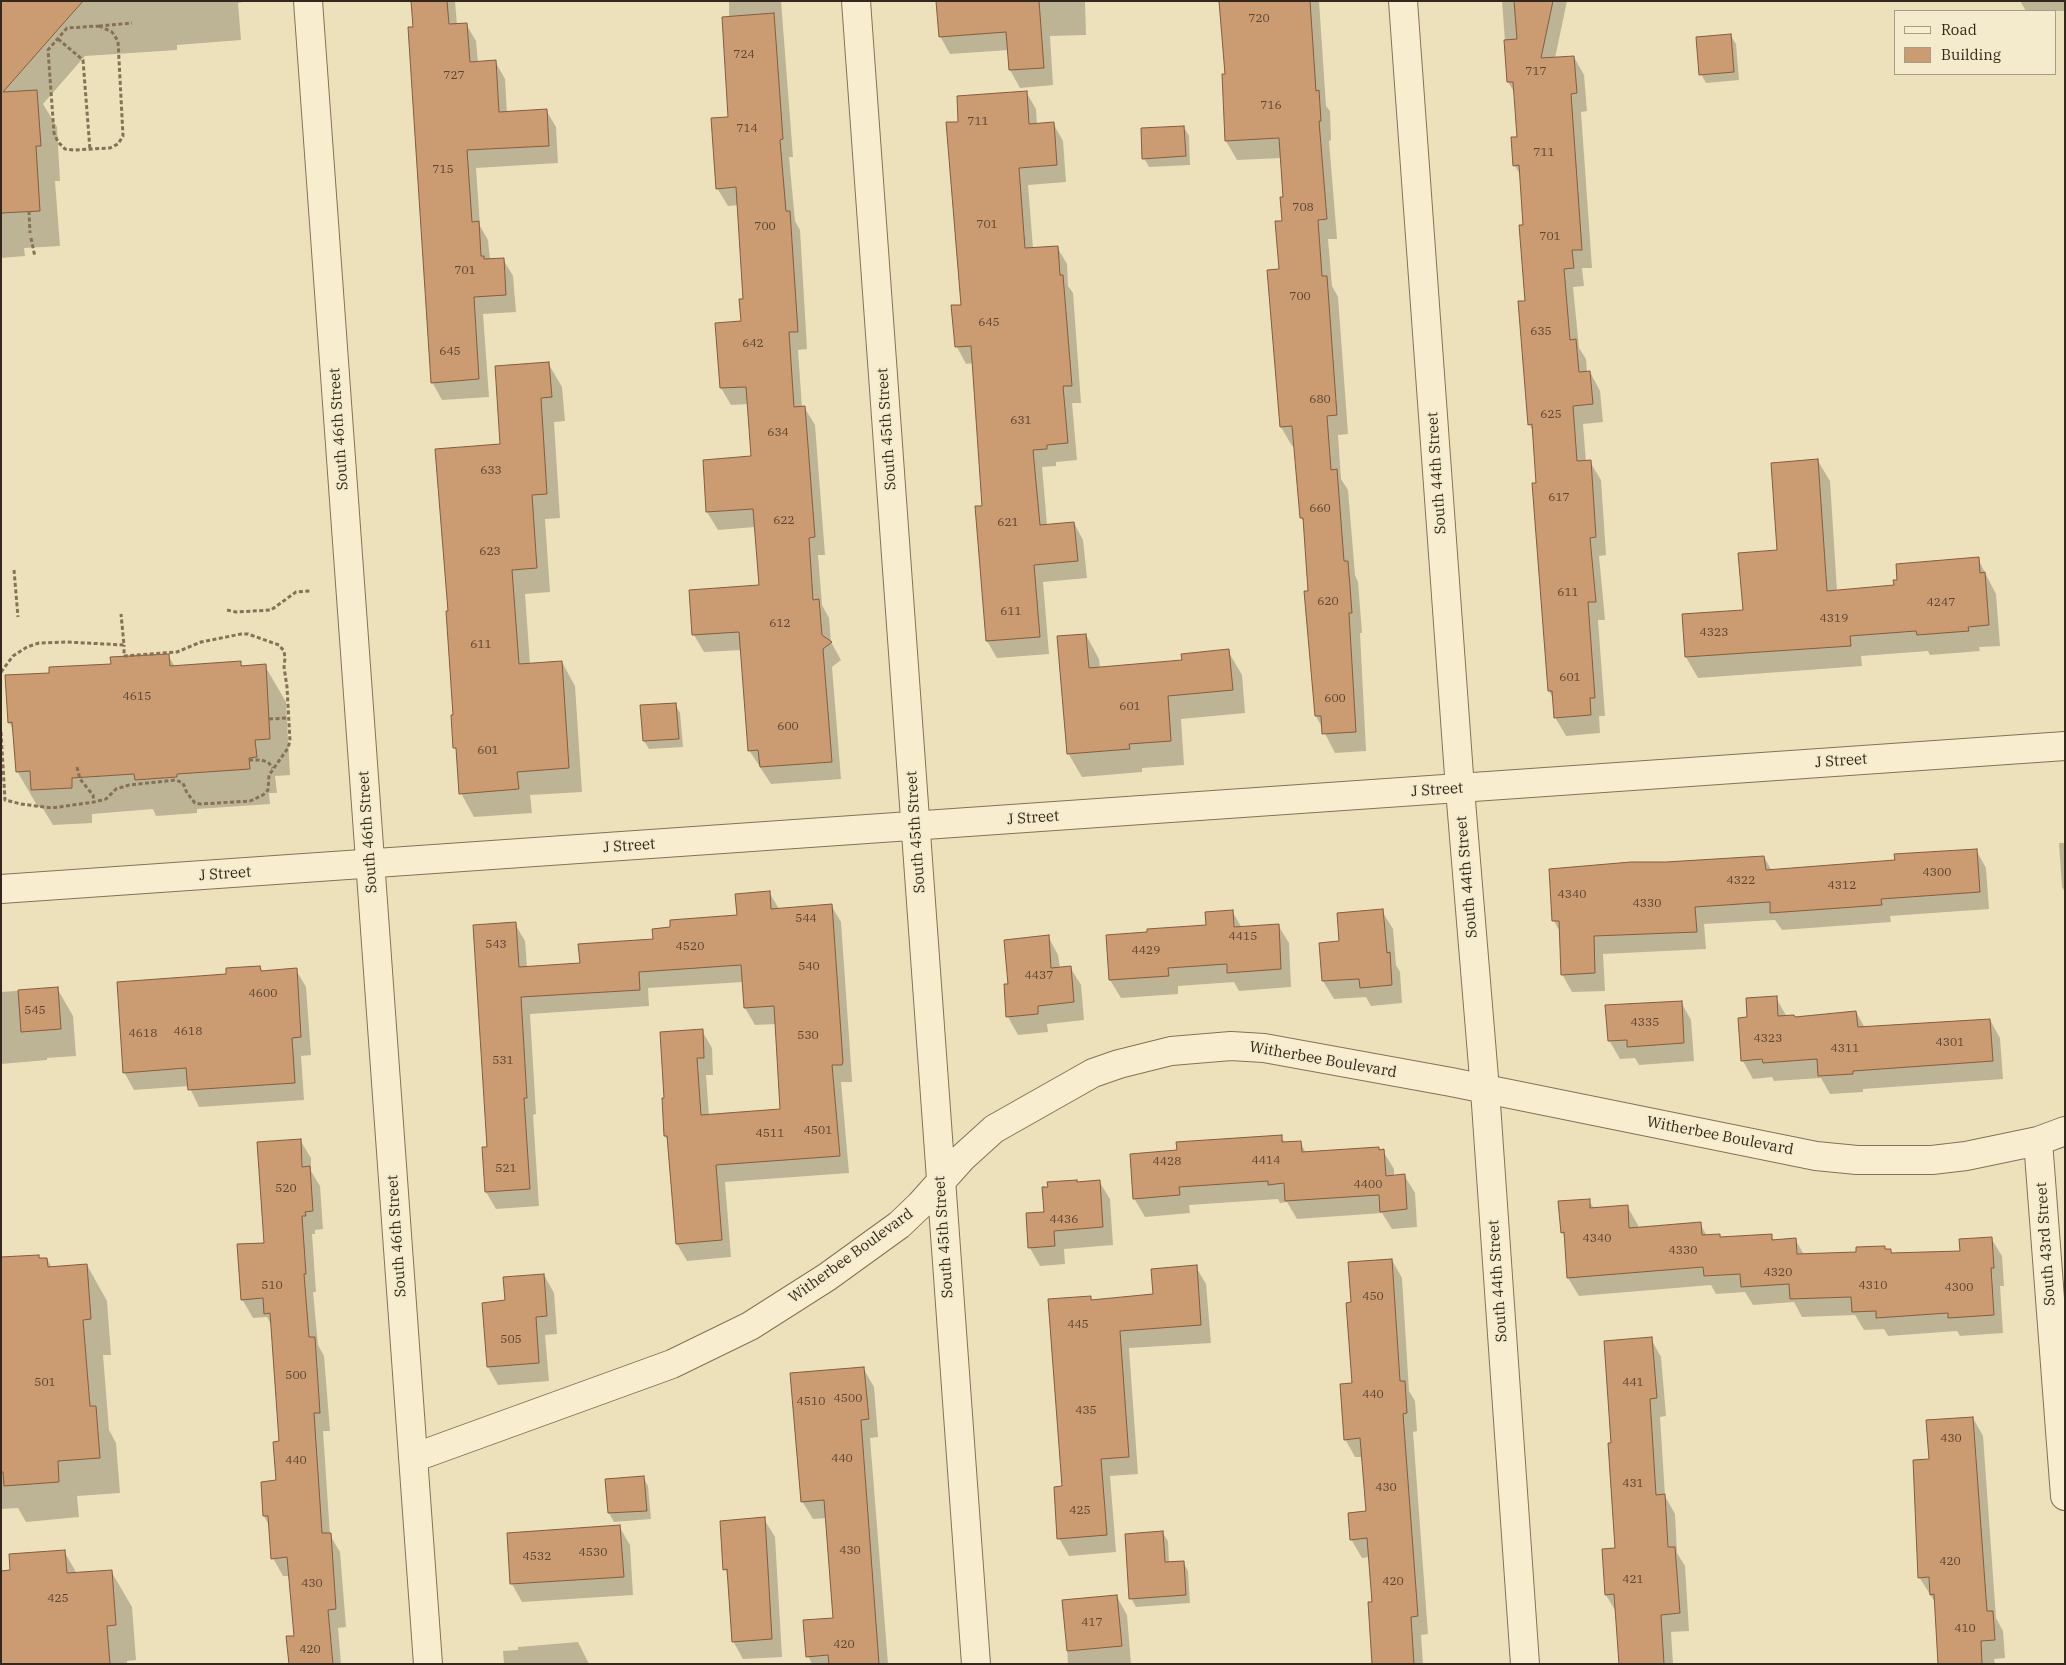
<!DOCTYPE html>
<html>
<head>
<meta charset="utf-8">
<style>
	body { margin:0 }
	#map { position:relative; width:2066px; height:1665px; overflow:hidden; background:#ede1bc; font-family:"IBM Plex Serif",serif }
	canvas { display:block }
	.frame { position:absolute; inset:0; border:2px solid #33281b; pointer-events:none }
	.legend { position:absolute; left:1894px; top:10px; width:162px; height:65px; box-sizing:border-box; background:#f4ebcc; border:1px solid #a79d85; margin:0; padding:6px 9px; list-style:none; font-size:15px; color:#33281b }
	.legend li { display:flex; align-items:center; gap:10px; height:25px }
	.legend b { width:25px; border:1px solid #a79d85 }
</style>
</head>
<body>
<div id="map">
<canvas width="2066" height="1665"></canvas>
<div class="frame"></div>
<ul class="legend">
<li><b style="height:6px;background:#f8eecf"></b>Road</li>
<li><b style="height:14px;background:#cb9b72"></b>Building</li>
</ul>
</div>
<script>
const c = document.querySelector('canvas').getContext('2d');
c.lineJoin = 'round';
function fillPath(path, color) { c.fillStyle = color; c.fill(path, 'evenodd'); }
const shape = rows => new Path2D(rows.map(r => 'M' + r).join(''));
function strokePath(path, color, width, dash) { c.strokeStyle = color; c.lineWidth = width; c.lineCap = dash ? 'butt' : 'round'; c.setLineDash(dash || []); c.stroke(path); }
function drawText(font, color, halo, rows, align = 'center') {
  c.font = font + ' "IBM Plex Serif",serif'; c.lineWidth = 4; c.setLineDash([]); c.textBaseline = 'middle'; c.strokeStyle = halo; c.fillStyle = color; for (const [text, x, y, turn = 0] of rows) {
    c.save(); c.translate(x, y); c.rotate((+turn || 0) * Math.PI / 180); c.textAlign = isNaN(turn) ? turn : align; if (halo) c.strokeText(text, 0, 0); c.fillText(text, 0, 0); c.restore();
  }
}
const shadow = shape([
	[1,1,243,2,238,3,241,40,177,45,177,50,85,56,43,104,57,127,60,181,55,181,60,246,24,248,25,256,1,258],
	[413,1,455,1,457,25,466,24,476,41,478,62,495,61,505,79,507,113,546,110,556,127,558,163,476,168,480,226,488,240,490,260,503,259,513,276,516,312,483,314,489,397,442,400,432,382],
	[729,1,781,1,793,157,789,157,795,221,800,230,807,349,798,350,802,408,804,407,815,425,825,555,818,555,822,605,829,618,831,642,841,660,832,667,841,779,771,784,749,750,742,650,704,652,694,635,760,586,755,527,718,530,707,512,704,461,753,457,748,404,731,405,721,388,742,322,744,300,738,205,728,206,717,188,730,118],
	[938,1,1085,1,1086,35,1050,36,1053,85,1020,88,1010,70,1009,50,950,54,940,36],
	[1220,1,1319,1,1326,106,1330,111,1331,140,1329,141,1337,239,1328,239,1332,286,1338,297,1348,434,1338,435,1341,479,1348,490,1355,575,1358,582,1362,633,1360,633,1366,751,1335,753,1316,716,1305,592,1309,592,1305,523,1301,518,1295,446,1292,446,1281,427,1281,270,1285,198,1282,158,1237,160,1226,141,1226,75],
	[1502,1,1567,1,1555,58,1574,57,1584,75,1587,111,1581,112,1592,268,1582,268,1584,286,1573,287,1579,348,1586,359,1587,372,1590,372,1600,391,1603,422,1583,424,1586,462,1590,462,1601,480,1606,555,1599,556,1605,620,1598,620,1605,716,1599,716,1600,733,1566,736,1555,717,1554,700,1549,691,1534,433,1529,424,1524,226,1521,176,1515,166,1519,138,1516,95,1508,82],
	[2020,1,2065,1,2065,11,2026,11],
	[1731,36,1736,44,1739,80,1706,83,1701,74],
	[1026,92,1036,109,1037,125,1053,123,1063,141,1066,182,1028,185,1033,248,1057,247,1067,264,1068,286,1073,293,1081,403,1072,403,1077,460,1056,462,1056,466,1042,467,1047,525,1074,523,1083,540,1087,578,1043,582,1049,654,997,658,987,641,983,507,973,363,966,364,957,347,953,307,962,306,960,123],
	[1184,127,1189,136,1190,165,1149,167,1144,158],
	[548,363,562,387,565,421,554,422,560,518,545,519,550,592,525,594,530,664,562,662,575,686,582,792,530,795,532,813,474,817,461,793,458,753,455,747,449,612,501,445],
	[1818,461,1830,481,1837,591,1895,586,1899,581,1978,559,1996,594,2000,646,1979,647,1980,651,1930,655,1928,651,1861,656,1862,666,1698,678,1686,657,1683,615,1745,611,1778,551],
	[1086,635,1099,659,1100,668,1183,661,1228,651,1242,675,1245,713,1181,719,1184,765,1142,768,1142,772,1082,777,1068,753],
	[168,655,175,667,240,662,243,667,265,666,286,702,290,775,275,776,277,793,269,793,270,804,197,809,197,813,156,816,153,809,92,814,92,823,53,825,42,807,38,807,17,771,14,731,9,722,51,674],
	[675,704,680,713,683,747,649,749,644,741],
	[2059,843,2065,843,2065,892,2062,887],
	[1976,850,1986,868,1989,909,1890,916,1891,922,1782,930,1775,920,1704,924,1706,949,1603,954,1605,991,1572,992,1562,974,1560,932,1554,921,1631,864,1764,857,1772,871,1896,861],
	[769,892,779,909,831,905,841,922,852,1080,852,1082,841,1082,849,1173,725,1182,731,1257,687,1261,677,1244,669,1142,665,1136,702,1031,712,1048,713,1075,706,1075,709,1116,781,1111,776,1024,755,1025,745,1008,743,982,648,988,649,1006,530,1014,536,1114,533,1115,539,1206,496,1209,486,1192,488,1148,515,924,525,941,527,967,581,964,654,940,738,917],
	[1232,911,1242,928,1278,925,1289,943,1291,987,1239,991,1234,982,1178,986,1178,994,1121,998,1110,980,1107,937,1207,927],
	[1382,911,1393,929,1396,965,1400,972,1402,1003,1371,1006,1366,997,1334,999,1323,981,1341,942],
	[1048,936,1058,955,1060,968,1070,967,1081,985,1084,1020,1047,1024,1048,1032,1018,1035,1008,1017,1009,985],
	[260,967,263,972,296,970,306,987,311,1055,301,1056,304,1100,199,1107,189,1086,134,1090,124,1072,228,975],
	[57,988,73,1016,76,1056,47,1058,47,1060,1,1064,1,992],
	[1776,998,1787,1017,1795,1018,1856,1012,1865,1028,1990,1020,2000,1038,2003,1079,1863,1089,1863,1092,1830,1094,1821,1078,1774,1081,1772,1077,1753,1079,1743,1061,1749,1018],
	[1681,1002,1691,1020,1694,1061,1639,1065,1635,1058,1620,1059,1609,1040],
	[1281,1136,1285,1143,1300,1142,1306,1153,1378,1148,1380,1151,1383,1151,1394,1169,1394,1176,1404,1175,1415,1193,1417,1227,1392,1229,1382,1213,1297,1219,1287,1202,1280,1203,1278,1199,1189,1205,1190,1213,1145,1217,1134,1198,1178,1152],
	[300,1140,311,1158,311,1171,320,1186,323,1229,315,1230,315,1234,312,1234,316,1292,313,1292,318,1345,324,1356,330,1431,323,1431,330,1535,340,1552,346,1627,338,1628,341,1664,290,1664,295,1637,290,1576,283,1576,273,1558,270,1527,264,1516,277,1482,281,1442,272,1326,267,1317,253,1318,242,1299,265,1244],
	[1099,1181,1110,1199,1113,1245,1064,1249,1065,1264,1040,1266,1030,1248,1046,1213,1077,1183],
	[1589,1200,1594,1209,1627,1206,1638,1225,1638,1229,1700,1224,1707,1236,1720,1238,1771,1235,1774,1241,1795,1239,1804,1255,1857,1253,1884,1247,1886,1250,1890,1250,1893,1254,1961,1252,1991,1238,2002,1256,2004,1286,2000,1286,2003,1333,1960,1336,1957,1331,1888,1336,1884,1329,1864,1330,1855,1315,1802,1317,1794,1302,1753,1305,1745,1292,1716,1294,1711,1285,1579,1296,1568,1278,1565,1238,1562,1232],
	[38,1256,40,1259,47,1259,52,1268,87,1265,107,1301,111,1355,103,1355,109,1430,116,1443,120,1493,77,1496,79,1517,26,1522,18,1508,1,1509,1,1259],
	[1392,1260,1402,1278,1409,1391,1415,1401,1417,1431,1413,1432,1428,1634,1421,1635,1423,1664,1371,1664,1373,1664,1374,1603,1370,1557,1362,1558,1351,1539,1367,1512,1363,1457,1355,1457,1345,1439,1353,1384,1352,1303],
	[1196,1267,1206,1284,1211,1343,1129,1348,1138,1474,1110,1476,1116,1552,1069,1556,1059,1538,1063,1488,1090,1297,1092,1301,1154,1295],
	[544,1275,554,1293,557,1334,545,1335,549,1381,498,1385,488,1367,506,1302],
	[1651,1339,1661,1357,1666,1416,1660,1417,1665,1496,1675,1514,1677,1553,1685,1566,1689,1631,1671,1632,1673,1664,1620,1664,1616,1612,1606,1595,1616,1549,1613,1444],
	[863,1368,874,1387,878,1437,870,1438,888,1664,812,1664,808,1656,835,1619,827,1518,813,1519,802,1501],
	[1973,1418,1983,1436,1996,1618,2003,1631,2005,1658,1994,1659,1995,1664,1939,1664,1935,1602,1919,1577,1930,1460],
	[643,1477,648,1486,651,1519,614,1522,609,1513],
	[764,1519,775,1537,782,1657,743,1659,733,1641,729,1577,725,1569],
	[619,1526,630,1545,633,1595,522,1602,512,1584],
	[1162,1532,1168,1541,1169,1563,1183,1562,1188,1571,1190,1603,1136,1607,1131,1598],
	[64,1551,77,1574,111,1571,132,1607,136,1660,127,1661,127,1664,1,1664,11,1571],
	[1117,1597,1127,1615,1131,1664,1068,1664,1064,1601],
	[578,1642,589,1664,504,1664,503,1651,518,1650,518,1647]
]);
const building = shape([
	[1,1,83,1,3,92,37,90,41,146,36,146,40,211,1,213,1,1],
	[411,1,447,1,449,24,467,23,470,62,496,60,499,112,547,109,549,146,467,150,472,222,479,221,481,256,484,256,484,259,504,258,506,295,474,297,479,379,431,383,408,27,413,27,411,1],
	[936,1,1039,1,1044,68,1009,70,1006,32,939,37,936,1],
	[1219,1,1310,1,1316,91,1319,90,1321,121,1319,121,1327,219,1318,220,1322,276,1327,276,1337,415,1327,416,1331,470,1337,469,1344,561,1348,561,1352,613,1349,613,1356,732,1322,734,1321,716,1315,716,1304,591,1308,591,1303,518,1300,518,1292,426,1280,427,1267,270,1279,269,1275,221,1282,221,1280,197,1283,197,1279,138,1225,141,1222,74,1225,74,1219,1],
	[1514,1,1553,1,1541,58,1574,56,1577,93,1571,94,1582,250,1572,250,1574,268,1564,269,1570,340,1576,339,1579,372,1590,371,1593,404,1573,406,1577,461,1591,460,1596,537,1590,538,1596,602,1588,602,1595,698,1590,698,1591,715,1554,718,1552,691,1548,691,1532,483,1536,483,1532,424,1528,425,1518,301,1525,301,1519,225,1523,225,1519,165,1513,166,1511,137,1517,137,1513,82,1507,82,1504,40,1517,39,1514,1],
	[774,13,783,139,780,140,786,211,790,211,798,332,789,332,794,407,805,406,815,537,809,538,813,600,819,599,822,635,832,642,823,649,832,762,760,767,758,750,748,751,739,632,692,635,689,590,759,585,753,509,706,512,703,460,751,456,746,387,720,388,715,323,741,321,739,299,743,299,736,187,716,189,711,118,728,117,722,17,774,13],
	[1731,34,1734,72,1699,75,1696,37,1731,34],
	[1027,91,1029,124,1054,122,1057,165,1019,168,1025,248,1058,246,1060,275,1063,275,1072,386,1063,386,1068,443,1047,445,1047,449,1033,450,1040,525,1074,522,1078,561,1034,565,1040,637,986,641,975,506,982,506,971,346,955,347,951,305,961,305,946,122,958,122,957,96,1027,91],
	[1184,126,1186,156,1142,159,1141,128,1184,126],
	[549,362,552,397,541,398,547,494,532,495,537,568,512,570,519,664,562,661,569,768,517,772,519,789,459,794,456,748,453,748,451,715,453,715,446,611,448,611,435,449,500,444,495,366,549,362],
	[1818,459,1827,591,1894,585,1893,580,1897,580,1896,564,1979,557,1980,573,1985,572,1989,625,1968,627,1969,631,1917,635,1916,631,1850,636,1851,646,1685,657,1682,614,1743,610,1738,553,1777,550,1771,463,1818,459],
	[1086,634,1089,668,1182,660,1181,654,1229,649,1233,690,1168,696,1171,741,1129,744,1130,749,1067,754,1057,636,1086,634],
	[169,654,170,666,241,661,241,666,266,664,270,739,255,740,257,757,249,758,250,769,177,774,177,777,135,780,134,774,72,778,72,788,31,790,30,771,16,772,12,722,8,723,5,675,49,673,49,667,111,664,110,657,169,654],
	[676,703,679,739,643,741,640,705,676,703],
	[1977,849,1980,892,1881,899,1882,905,1770,913,1770,902,1695,907,1697,932,1594,936,1595,973,1561,975,1559,921,1552,921,1549,869,1631,862,1666,862,1764,856,1766,870,1895,860,1894,854,1977,849],
	[770,891,771,909,832,904,843,1062,842,1065,832,1065,840,1156,716,1165,722,1240,676,1244,667,1136,664,1136,662,1098,664,1098,660,1032,703,1029,704,1058,697,1058,701,1115,780,1109,774,1006,744,1008,741,965,639,972,640,990,521,997,527,1098,524,1098,530,1189,485,1192,482,1147,487,1147,473,925,516,922,519,967,580,963,578,944,653,939,652,929,670,927,670,920,737,915,735,894,770,891],
	[1383,909,1387,953,1390,952,1392,985,1360,988,1359,979,1322,981,1319,943,1339,941,1337,913,1383,909],
	[1233,910,1234,927,1279,924,1281,969,1227,973,1227,964,1168,968,1169,976,1109,980,1106,935,1147,932,1147,929,1206,925,1205,912,1233,910],
	[1049,935,1051,968,1071,966,1074,1002,1038,1006,1038,1014,1006,1017,1004,984,1008,984,1004,940,1049,935],
	[260,966,261,971,297,968,301,1037,292,1038,295,1083,188,1090,186,1068,123,1073,117,982,226,974,226,968,260,966],
	[58,987,61,1029,21,1032,18,990,58,987],
	[1777,996,1778,1016,1794,1015,1795,1017,1856,1011,1858,1027,1990,1019,1993,1061,1853,1071,1853,1074,1818,1076,1817,1059,1763,1063,1762,1059,1741,1061,1738,1018,1747,1017,1746,998,1777,996],
	[1682,1001,1684,1043,1627,1047,1627,1040,1608,1041,1605,1005,1682,1001],
	[1282,1135,1282,1142,1301,1141,1302,1152,1379,1147,1379,1150,1384,1149,1386,1176,1405,1174,1407,1209,1380,1212,1379,1195,1285,1201,1284,1183,1268,1185,1268,1181,1179,1187,1180,1195,1133,1199,1130,1154,1177,1150,1176,1142,1282,1135],
	[301,1139,302,1167,310,1166,313,1211,305,1212,306,1216,302,1216,306,1274,304,1274,309,1337,315,1337,320,1413,314,1413,322,1533,331,1533,336,1609,328,1610,333,1664,289,1664,286,1636,294,1636,287,1557,271,1559,268,1516,263,1516,261,1482,276,1480,273,1442,279,1441,270,1313,264,1314,263,1298,241,1300,237,1244,264,1243,257,1142,301,1139],
	[1077,1180,1077,1182,1100,1180,1103,1227,1054,1231,1055,1246,1028,1248,1026,1213,1044,1212,1042,1187,1048,1187,1047,1182,1077,1180],
	[1590,1199,1590,1208,1628,1205,1629,1228,1701,1222,1702,1235,1720,1234,1720,1237,1772,1234,1772,1240,1796,1238,1797,1254,1856,1252,1856,1247,1885,1246,1885,1249,1891,1249,1891,1253,1960,1251,1959,1239,1992,1237,1994,1268,1991,1268,1994,1315,1948,1318,1948,1313,1876,1318,1876,1311,1852,1312,1851,1297,1790,1299,1789,1284,1741,1287,1740,1274,1704,1276,1703,1267,1567,1278,1564,1232,1561,1233,1558,1201,1590,1199],
	[39,1255,39,1258,47,1258,48,1267,87,1264,91,1319,83,1320,90,1406,96,1406,100,1458,58,1461,59,1482,4,1486,3,1472,1,1472,1,1257,39,1255],
	[1392,1259,1400,1381,1405,1381,1407,1413,1403,1414,1418,1616,1411,1617,1414,1664,1372,1664,1368,1602,1372,1602,1367,1538,1350,1540,1348,1513,1366,1511,1360,1438,1344,1440,1340,1384,1352,1383,1346,1303,1351,1302,1348,1262,1392,1259],
	[1197,1265,1201,1325,1120,1331,1129,1457,1101,1459,1107,1535,1057,1539,1054,1487,1062,1486,1048,1299,1091,1296,1091,1300,1153,1294,1151,1269,1197,1265],
	[544,1274,547,1316,536,1317,539,1363,487,1367,482,1303,505,1300,503,1277,544,1274],
	[1652,1337,1657,1398,1650,1399,1656,1495,1665,1494,1668,1547,1675,1547,1680,1613,1661,1615,1664,1664,1619,1664,1614,1594,1605,1595,1602,1549,1615,1548,1608,1443,1611,1443,1604,1341,1652,1337],
	[864,1367,869,1419,861,1420,879,1664,829,1664,828,1655,806,1657,803,1620,833,1618,824,1500,801,1502,790,1373,864,1367],
	[1973,1417,1987,1611,1993,1611,1995,1640,1981,1641,1982,1664,1938,1664,1934,1594,1930,1595,1929,1577,1918,1578,1913,1460,1929,1459,1926,1420,1973,1417],
	[644,1476,647,1511,608,1513,605,1479,644,1476],
	[765,1517,772,1639,732,1642,727,1569,723,1570,720,1521,765,1517],
	[620,1525,624,1577,510,1584,507,1533,620,1525],
	[1163,1531,1165,1562,1184,1561,1186,1595,1129,1599,1125,1534,1163,1531],
	[65,1550,67,1573,112,1570,116,1625,107,1626,110,1664,1,1664,1,1571,10,1570,9,1554,65,1550],
	[1117,1595,1122,1646,1067,1651,1062,1600,1117,1595]
]);
const path = shape([
	[99,26,112,32,118,41,123,136,118,144,110,148,74,150,65,149,58,142,54,133,48,50,67,28,99,26],
	[99,26,132,23],
	[58,39,83,60,90,150],
	[29,211,30,233],
	[31,238,35,257],
	[14,570,18,617],
	[227,610,236,612,271,610,296,592,310,591],
	[1,672,13,656,27,647,39,643,67,642,124,645,121,614],
	[269,719,288,718],
	[1,732,5,800,21,804,52,808,94,802,106,799,116,789,129,785,176,780,183,783,187,793,195,803,201,804,250,801,263,795,268,790,269,775,288,748,290,741,287,687,284,667,285,658,284,651,279,645,248,634,241,634,201,642,177,652,124,656,124,645],
	[249,760,261,760,268,762,273,768],
	[77,767,80,779,93,795,94,802]
]);
const minor = shape([
	[308,1,428,1664],
	[856,1,976,1664],
	[1403,1,1460,789,1485,1090,1525,1664],
	[1,889,2065,746],
	[2038,1141,2065,1496],
	[413,1458,672,1364,750,1326,827,1277,899,1225,920,1205,962,1158,994,1129,1093,1073,1119,1064,1171,1051,1231,1046,1264,1048,1451,1082,1816,1156,1857,1160,1932,1160,1966,1156,2038,1141,2065,1131]
]);
const numberNames = [
	["720",1259,19],
	["724",744,55],
	["717",1536,72],
	["727",454,76],
	["716",1271,106],
	["711",978,122],
	["714",747,129],
	["711",1544,153],
	["715",443,170],
	["708",1303,208],
	["701",987,225],
	["700",765,227],
	["701",1550,237],
	["701",465,271],
	["700",1300,297],
	["645",989,323],
	["635",1541,332],
	["642",753,344],
	["645",450,352],
	["680",1320,400],
	["625",1551,415],
	["631",1021,421],
	["634",778,433],
	["633",491,471],
	["617",1559,498],
	["660",1320,509],
	["622",784,521],
	["621",1008,523],
	["623",490,552],
	["611",1568,593],
	["620",1328,602],
	["4247",1941,603],
	["611",1011,612],
	["4319",1834,619],
	["612",780,624],
	["4323",1714,633],
	["611",481,645],
	["601",1570,678],
	["4615",137,697],
	["600",1335,699],
	["601",1130,707],
	["600",788,727],
	["601",488,751],
	["4300",1937,873],
	["4322",1741,881],
	["4312",1842,886],
	["4340",1572,895],
	["4330",1647,904],
	["544",806,919],
	["4415",1243,937],
	["543",496,945],
	["4520",690,947],
	["4429",1146,951],
	["540",809,967],
	["4437",1039,976],
	["4600",263,994],
	["545",35,1011],
	["4335",1645,1023],
	["4618",188,1032],
	["4618",143,1034],
	["530",808,1036],
	["4323",1768,1039],
	["4301",1950,1043],
	["4311",1845,1049],
	["531",503,1061],
	["4501",818,1131],
	["4511",770,1134],
	["4414",1266,1161],
	["4428",1167,1162],
	["521",506,1169],
	["4400",1368,1185],
	["520",286,1189],
	["4436",1064,1220],
	["4340",1597,1239],
	["4330",1683,1251],
	["4320",1778,1273],
	["510",272,1286],
	["4310",1873,1286],
	["4300",1959,1288],
	["450",1373,1297],
	["445",1078,1325],
	["505",511,1340],
	["500",296,1376],
	["501",45,1383],
	["441",1633,1383],
	["440",1373,1395],
	["4500",848,1399],
	["4510",811,1402],
	["435",1086,1411],
	["430",1951,1439],
	["440",842,1459],
	["440",296,1461],
	["431",1633,1484],
	["430",1386,1488],
	["425",1080,1511],
	["430",850,1551],
	["4530",593,1553],
	["4532",537,1557],
	["420",1950,1562],
	["421",1633,1580],
	["420",1393,1582],
	["430",312,1584],
	["425",58,1599],
	["417",1092,1623],
	["410",1965,1629],
	["420",844,1645],
	["420",310,1650]
];
const streetNames = [
	["South 46th Street",339,429,-94],
	["South 45th Street",887,429,-94],
	["South 44th Street",1437,473,-94],
	["J Street",1841,761,-4],
	["J Street",1437,790,-4],
	["J Street",1033,818,-4],
	["South 46th Street",368,832,-94],
	["South 45th Street",916,832,-94],
	["J Street",629,846,-4],
	["J Street",225,874,-4],
	["South 44th Street",1467,877,-95],
	["Witherbee Boulevard",1323,1060,10],
	["Witherbee Boulevard",1720,1136,11],
	["South 46th Street",397,1236,-94],
	["South 45th Street",944,1237,-94],
	["South 43rd Street",2046,1244,-94],
	["Witherbee Boulevard",851,1256,-36],
	["South 44th Street",1498,1281,-94]
];
fillPath(shadow, '#0003');
fillPath(building, '#cb9b72');
strokePath(building, '#835c3d', 1);
strokePath(minor, '#847156', 30);
strokePath(path, '#847156', 3, [4, 2.5]);
strokePath(minor, '#f8eecf', 28);
drawText('12px', '#594531', null, numberNames);
drawText('15px', '#33281b', '#f4ebcc', streetNames);
</script>
</body>
</html>
